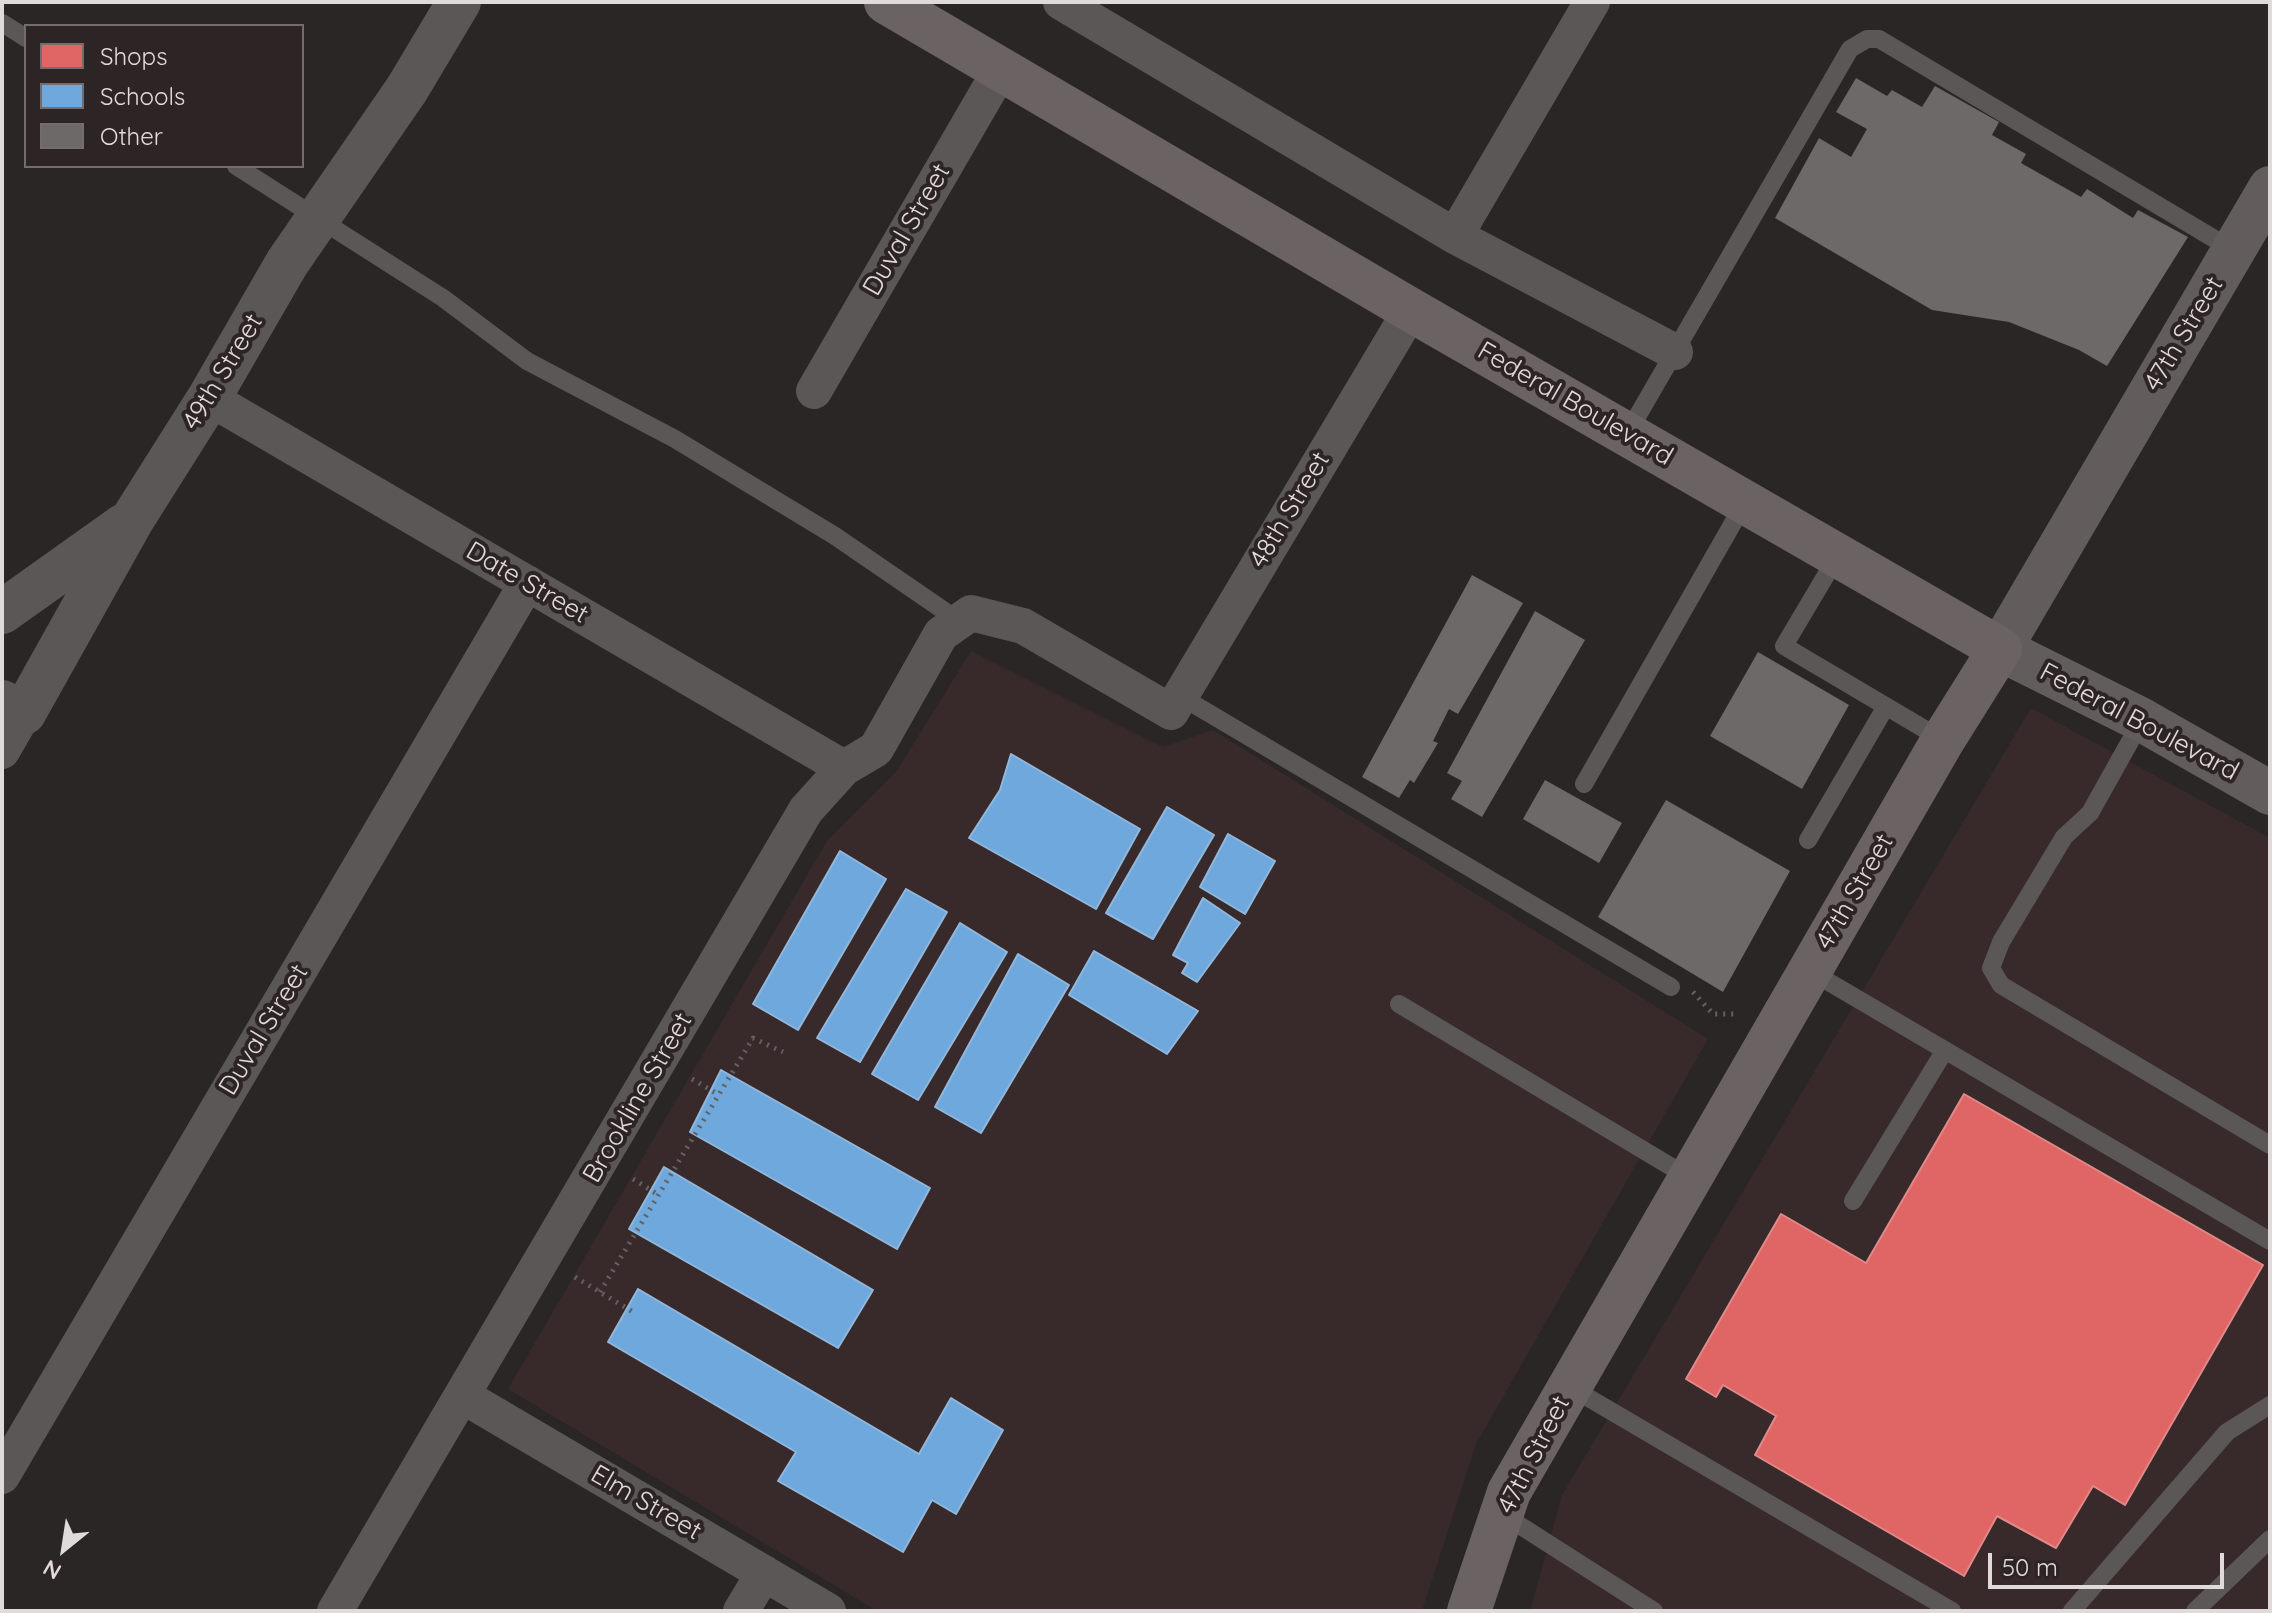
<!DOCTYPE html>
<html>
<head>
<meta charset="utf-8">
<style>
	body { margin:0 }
	#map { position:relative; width:2272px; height:1613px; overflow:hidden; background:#2b2626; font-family:Quicksand,sans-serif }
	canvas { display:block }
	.frame { position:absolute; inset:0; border:4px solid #e0dada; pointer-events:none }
	.legend { position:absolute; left:24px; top:24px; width:280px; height:144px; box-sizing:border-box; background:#2d2425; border:2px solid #756d6d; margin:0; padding:10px 14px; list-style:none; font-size:24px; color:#e0dada }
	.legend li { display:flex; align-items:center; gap:16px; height:40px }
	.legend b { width:40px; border:2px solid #756d6d }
	.north { position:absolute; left:24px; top:1509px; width:80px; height:80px; -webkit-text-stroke:6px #2d2425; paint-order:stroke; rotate:210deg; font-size:22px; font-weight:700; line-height:32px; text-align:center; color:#e0dada }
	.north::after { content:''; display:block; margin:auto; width:28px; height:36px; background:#e0dada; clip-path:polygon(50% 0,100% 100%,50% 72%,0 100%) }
	.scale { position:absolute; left:1988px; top:1553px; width:236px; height:36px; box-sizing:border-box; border:4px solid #e0dada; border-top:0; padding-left:10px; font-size:24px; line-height:28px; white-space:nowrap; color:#e0dada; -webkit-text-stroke:6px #2d2425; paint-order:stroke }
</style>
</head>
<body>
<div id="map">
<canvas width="2272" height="1613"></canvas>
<div class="frame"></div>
<ul class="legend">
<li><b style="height:22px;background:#e06666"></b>Shops</li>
<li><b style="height:22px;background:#6fa8dc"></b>Schools</li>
<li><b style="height:22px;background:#6d6969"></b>Other</li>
</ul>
<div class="north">N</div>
<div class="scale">50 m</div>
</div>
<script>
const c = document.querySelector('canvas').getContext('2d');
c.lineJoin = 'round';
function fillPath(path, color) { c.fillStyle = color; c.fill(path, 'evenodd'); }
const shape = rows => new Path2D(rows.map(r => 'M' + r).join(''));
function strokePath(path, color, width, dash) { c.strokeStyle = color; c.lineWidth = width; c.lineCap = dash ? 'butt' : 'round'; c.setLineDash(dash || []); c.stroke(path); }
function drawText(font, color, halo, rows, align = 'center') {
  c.font = font + ' Quicksand,sans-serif'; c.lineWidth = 8; c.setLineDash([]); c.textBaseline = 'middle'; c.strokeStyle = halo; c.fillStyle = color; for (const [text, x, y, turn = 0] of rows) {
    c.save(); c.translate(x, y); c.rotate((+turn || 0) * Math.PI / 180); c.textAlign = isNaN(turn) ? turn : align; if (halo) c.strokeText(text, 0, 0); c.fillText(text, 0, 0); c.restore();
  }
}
const built = shape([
	[971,651,1163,747,1213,730,1708,1039,1476,1444,1422,1611,877,1611,508,1389,827,841,896,772],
	[2031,708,2270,838,2270,1611,1530,1611,1562,1495]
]);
const shops = shape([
	[1964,1094,2263,1265,2125,1505,2093,1486,2056,1548,1997,1516,1964,1576,1755,1455,1776,1416,1723,1385,1716,1397,1686,1379,1781,1214,1866,1263,1964,1094]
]);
const schools = shape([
	[1011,754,1140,829,1096,909,969,838,1000,790,1011,754],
	[1167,807,1214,835,1153,939,1106,913,1167,807],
	[1228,834,1275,861,1245,914,1200,887,1228,834],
	[840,851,886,879,798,1030,753,1004,840,851],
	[906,889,947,912,860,1062,817,1038,906,889],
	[1203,898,1240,923,1197,982,1182,973,1188,963,1173,955,1203,898],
	[960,923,1007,952,918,1100,872,1074,960,923],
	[1094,951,1198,1011,1167,1054,1069,995,1094,951],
	[1018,954,1069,985,981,1133,935,1107,1018,954],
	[721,1070,930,1188,897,1249,690,1132,721,1070],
	[664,1167,873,1290,838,1348,629,1229,664,1167],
	[638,1289,919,1454,951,1398,1003,1430,956,1514,932,1500,903,1552,778,1481,796,1452,608,1342,638,1289]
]);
const building = shape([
	[1856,78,1887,96,1892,90,1922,107,1935,86,1999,122,1992,135,2026,154,2021,163,2081,197,2087,189,2133,218,2138,210,2188,237,2107,366,2079,350,2009,322,1932,310,1775,218,1819,138,1851,157,1867,129,1836,112],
	[1472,575,1523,603,1458,714,1449,709,1433,741,1438,743,1414,783,1410,780,1399,798,1362,777],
	[1535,611,1585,640,1482,817,1451,799,1462,781,1447,773],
	[1758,652,1849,705,1802,789,1710,736],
	[1545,780,1622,823,1599,863,1523,819],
	[1666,800,1790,871,1723,992,1598,917]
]);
const path = shape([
	[1693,992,1713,1014,1737,1014],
	[692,1079,719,1095],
	[633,1179,657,1194],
	[575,1277,633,1312],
	[600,1292,753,1038,783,1052]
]);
const service = shape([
	[2,23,26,38],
	[236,166,443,298,527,361,675,439,835,536,959,621],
	[1627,434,1850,49,1867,39,1879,39,2233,250],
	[1838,555,1784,646,1943,740],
	[1180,696,1671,987],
	[2142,720,2090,813,2064,837,2001,942,1991,968,2001,985,2270,1145],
	[1584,784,1745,502],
	[1808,840,1885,708],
	[1810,971,2270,1241],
	[1399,1004,1690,1178],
	[1853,1201,1945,1050],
	[1570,1387,1952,1611],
	[1502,1514,1654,1611],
	[2072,1611,2227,1432,2270,1405],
	[2195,1611,2270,1539]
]);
const minor = shape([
	[1061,2,1455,236,1675,352],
	[1455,236,1592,2],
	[814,391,1001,69],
	[209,398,844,768],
	[2,751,24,713],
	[463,1396,828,1611],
	[2,1476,527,583],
	[335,1611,806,810,844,768,876,749,941,634,971,613,1023,626,1171,712,1411,310],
	[741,1611,764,1573]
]);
const tertiary = shape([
	[2,612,123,526],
	[2,702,24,713,132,520,209,398,287,263,407,89,459,2]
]);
const secondary = shape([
	[2270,188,2000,649,2142,720,2270,793]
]);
const primary = shape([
	[886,2,1411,310,2000,649,1943,740,1509,1492,1469,1611]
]);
const streetNames = [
	["Duval Street",907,230,-60],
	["47th Street",2184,334,-59],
	["49th Street",223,372,-59],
	["Federal Boulevard",1575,404,30],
	["48th Street",1290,510,-59],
	["Date Street",527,583,30],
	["Federal Boulevard",2139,722,28],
	["47th Street",1855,892,-60],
	["Duval Street",264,1030,-59],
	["Brookline Street",638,1098,-60],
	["47th Street",1534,1455,-63],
	["Elm Street",646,1503,30]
];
fillPath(built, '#38292b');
fillPath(shops, '#e06666');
strokePath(shops, '#e08989', 2);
fillPath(schools, '#6fa8dc');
strokePath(schools, '#91b7db', 2);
fillPath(building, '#6d6969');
strokePath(path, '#646161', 5, [2, 6]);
strokePath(service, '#5b5757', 18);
strokePath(minor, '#5b5757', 36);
strokePath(tertiary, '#5b5757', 44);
strokePath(secondary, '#635c5d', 44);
strokePath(primary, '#6b6263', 44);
drawText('26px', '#e0dada', '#2d2425', streetNames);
</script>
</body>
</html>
